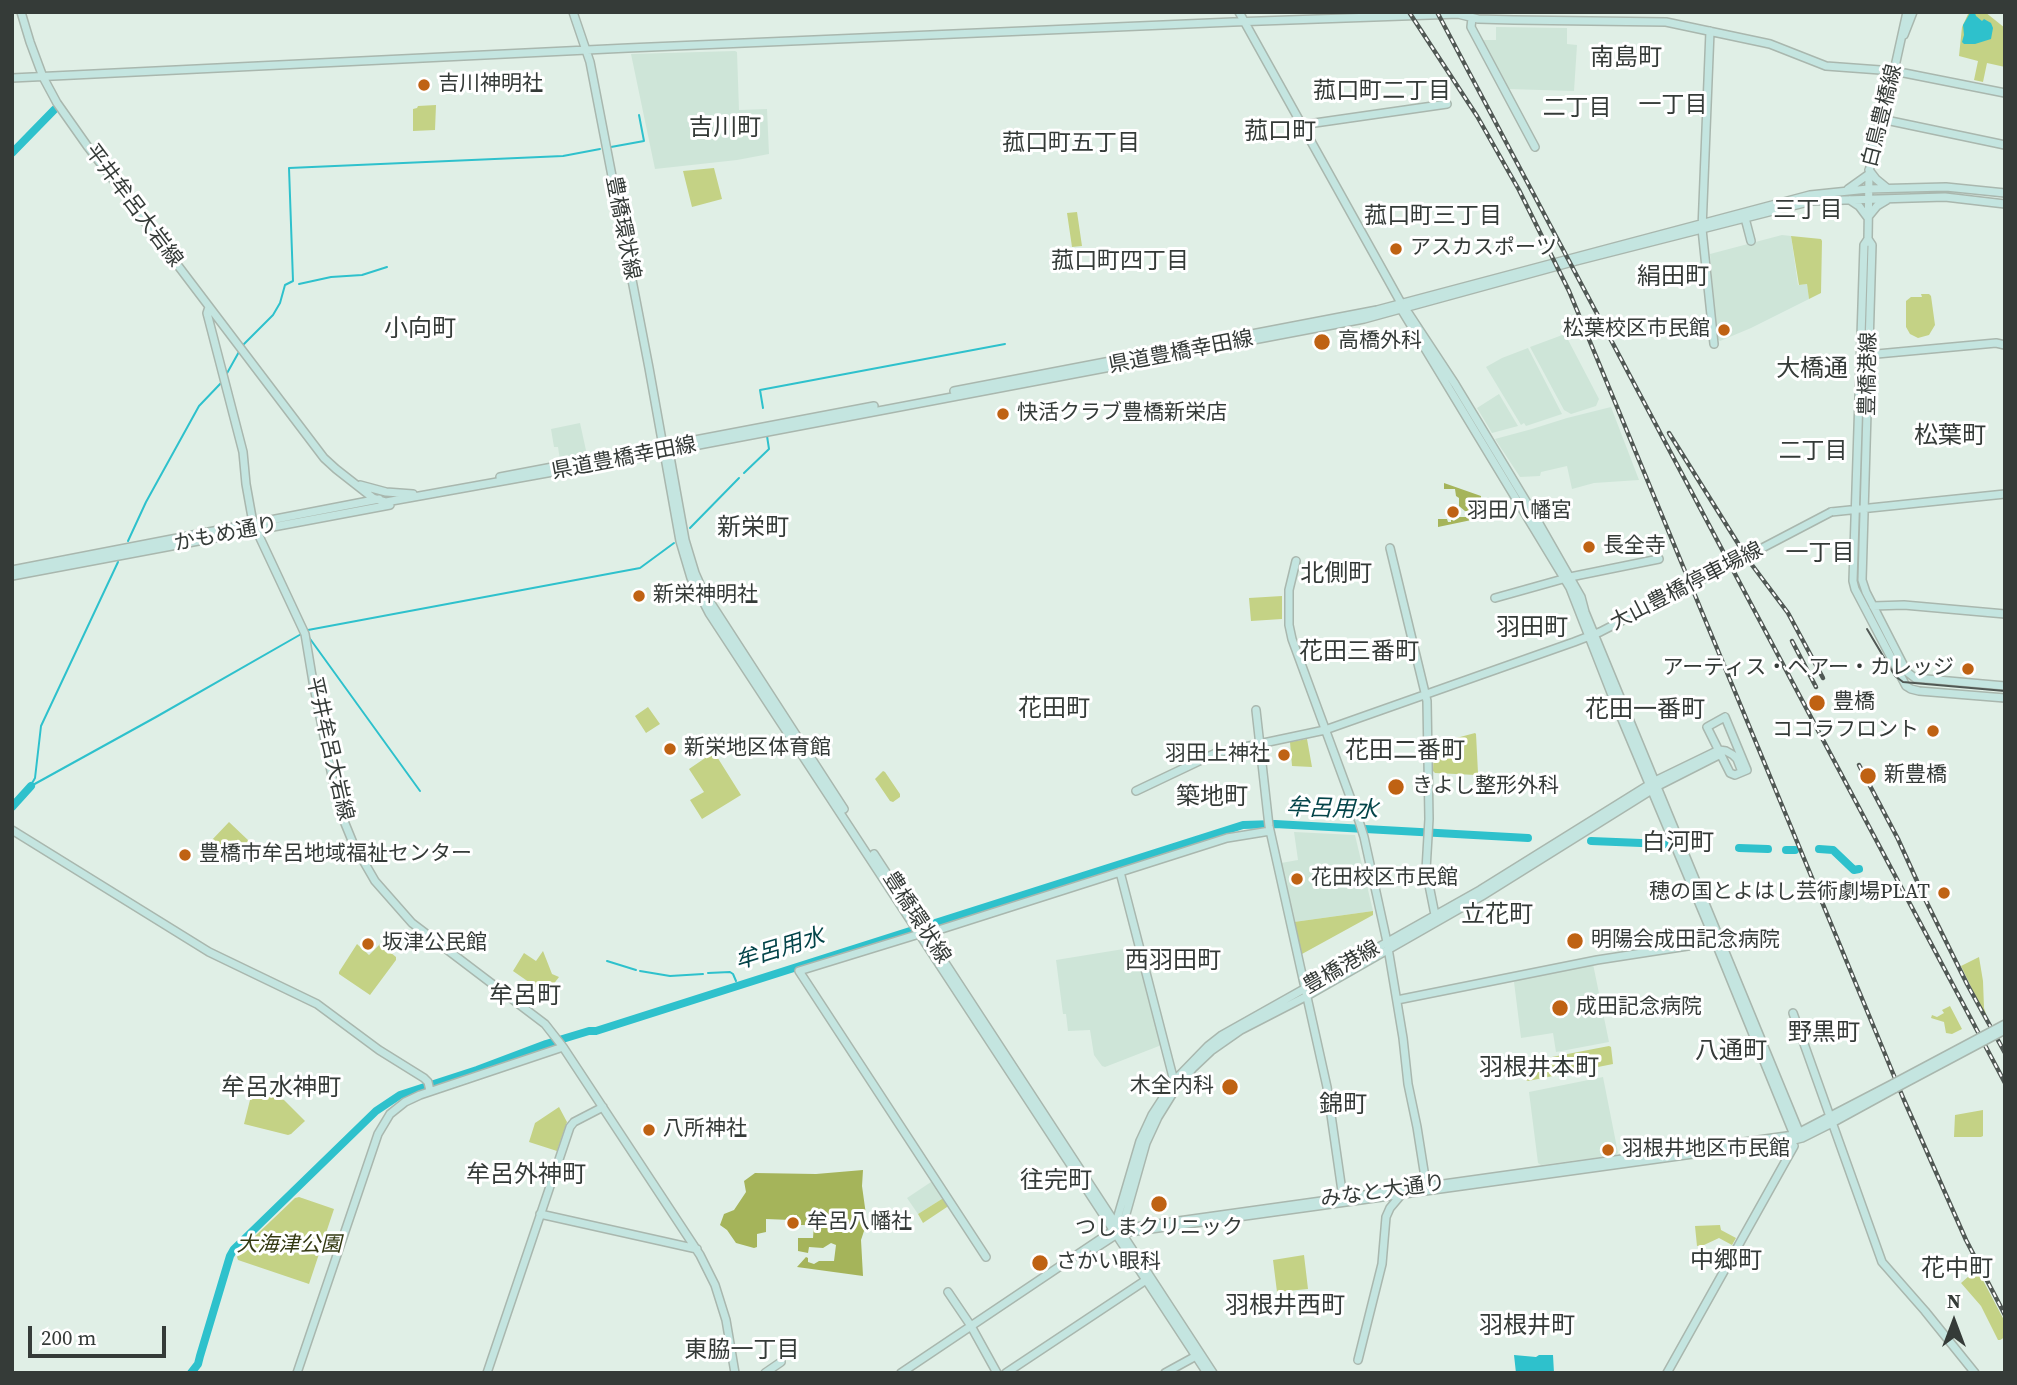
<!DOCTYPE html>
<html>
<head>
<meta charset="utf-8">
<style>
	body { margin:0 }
	#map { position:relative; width:2017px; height:1385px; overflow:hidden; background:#e0efe6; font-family:"Source Serif 4",serif }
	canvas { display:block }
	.frame { position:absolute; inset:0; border:14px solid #353b38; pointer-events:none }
	.north { position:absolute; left:1919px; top:1287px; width:70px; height:70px; -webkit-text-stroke:5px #fff; paint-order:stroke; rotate:0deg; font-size:19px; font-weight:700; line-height:28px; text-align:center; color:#353b38 }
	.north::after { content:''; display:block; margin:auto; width:24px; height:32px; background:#353b38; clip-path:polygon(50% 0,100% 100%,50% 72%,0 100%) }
	.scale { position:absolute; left:28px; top:1326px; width:138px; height:32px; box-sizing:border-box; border:4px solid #353b38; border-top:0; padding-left:9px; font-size:21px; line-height:24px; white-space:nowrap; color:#353b38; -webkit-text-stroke:5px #fff; paint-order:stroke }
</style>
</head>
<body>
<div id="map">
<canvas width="2017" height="1385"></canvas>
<div class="frame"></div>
<div class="north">N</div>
<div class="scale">200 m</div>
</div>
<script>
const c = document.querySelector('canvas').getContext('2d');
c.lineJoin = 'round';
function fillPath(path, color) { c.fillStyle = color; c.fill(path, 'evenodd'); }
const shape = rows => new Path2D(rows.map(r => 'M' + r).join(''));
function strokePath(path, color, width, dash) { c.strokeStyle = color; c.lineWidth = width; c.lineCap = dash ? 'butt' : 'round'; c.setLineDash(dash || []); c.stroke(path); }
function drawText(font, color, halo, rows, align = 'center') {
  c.font = font + ' "Source Serif 4","Noto Sans JP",serif'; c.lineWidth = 6; c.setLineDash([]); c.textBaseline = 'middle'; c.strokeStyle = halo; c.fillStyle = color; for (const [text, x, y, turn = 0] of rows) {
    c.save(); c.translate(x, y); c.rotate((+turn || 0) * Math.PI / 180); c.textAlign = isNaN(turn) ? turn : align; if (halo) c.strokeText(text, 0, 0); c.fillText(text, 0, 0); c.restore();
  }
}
const built = shape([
	[1496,27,1567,28,1567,44,1577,45,1574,91,1508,89,1482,40,1496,40],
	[735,51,737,52,739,110,767,109,769,154,737,160,655,169,631,54],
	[1782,235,1791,236,1798,285,1807,284,1809,299,1751,328,1720,341,1717,339,1710,254],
	[1565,334,1599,399,1596,406,1571,414,1564,410,1530,347],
	[1528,348,1562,414,1526,426,1524,423,1521,425,1486,367,1502,358],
	[1499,394,1518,426,1492,433,1477,408],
	[1611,407,1639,480,1594,483,1572,489,1567,466,1541,472,1540,476,1520,477,1495,439,1532,429,1567,418],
	[580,423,587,455,560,460,558,447,554,447,551,429],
	[1294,832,1355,835,1373,911,1294,922,1281,863,1298,860],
	[1136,947,1161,1043,1159,1046,1105,1067,1102,1066,1094,1055,1090,1030,1068,1031,1066,1014,1063,1014,1056,960],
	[1593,964,1609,1042,1556,1052,1553,1033,1521,1038,1514,982,1517,980],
	[1603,1077,1618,1153,1616,1155,1541,1165,1538,1163,1529,1092],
	[934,1180,945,1197,918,1214,907,1198]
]);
const green = shape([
	[1969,12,1985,12,2005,28,2005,67,1987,63,1983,82,1974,80,1978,61,1959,56,1962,27],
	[436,105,435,130,413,131,413,109,417,108,418,106],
	[714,168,722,199,692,207,683,171],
	[1077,212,1082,246,1072,247,1067,213],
	[1791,236,1821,239,1822,241,1821,293,1809,299,1807,284,1799,285],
	[1921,294,1929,294,1931,296,1935,325,1929,335,1918,338,1910,334,1906,327,1906,301,1911,297,1922,297],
	[1282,596,1282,619,1251,621,1249,598],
	[648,707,660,724,646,733,635,716],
	[1475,733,1476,734,1478,773,1476,775,1435,773,1433,771,1434,744],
	[1307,739,1312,767,1292,766,1290,742],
	[714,752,741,795,702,819,690,800,704,792,689,769],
	[883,771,885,772,900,794,900,797,893,802,890,801,875,779],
	[229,822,249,841,230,861,210,842],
	[1373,911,1373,915,1302,954,1294,922],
	[357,944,369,955,380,944,396,957,396,960,370,995,339,974,339,972],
	[543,951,552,974,559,977,546,994,513,971,524,953,536,961],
	[1979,957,1983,981,1984,1008,1990,1026,1961,966],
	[1950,1006,1962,1029,1952,1034,1946,1033,1944,1022,1931,1018,1932,1015,1937,1017,1944,1013,1942,1010],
	[1609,1046,1611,1047,1613,1064,1528,1081,1526,1080,1524,1064,1526,1062],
	[252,1092,284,1100,305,1121,291,1134,288,1135,244,1124],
	[559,1107,567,1122,557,1151,529,1142,535,1123],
	[1983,1110,1983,1136,1981,1137,1954,1137,1955,1115],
	[299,1197,334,1209,309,1284,238,1260,237,1257,240,1252,251,1240,295,1198],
	[945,1197,950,1205,923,1223,918,1214],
	[1720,1225,1721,1230,1736,1238,1732,1245,1719,1238,1704,1245,1697,1246,1695,1226],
	[1304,1255,1308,1289,1277,1292,1273,1260],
	[1977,1269,2005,1322,2005,1337,2000,1340,1998,1340,1981,1306,1961,1283]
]);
const forest = shape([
	[1444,483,1481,496,1481,518,1438,527,1438,519,1447,519,1448,522,1451,522,1451,519,1454,521,1458,517,1470,517,1470,511,1465,511,1459,506,1459,498,1456,496,1455,489,1444,489],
	[863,1170,862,1186,867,1222,861,1240,863,1276,797,1267,806,1257,808,1258,808,1262,814,1264,819,1261,834,1261,836,1245,831,1243,823,1248,809,1247,808,1253,798,1251,798,1238,813,1238,814,1225,797,1225,797,1215,791,1215,791,1220,766,1219,766,1232,757,1234,757,1247,754,1248,736,1243,727,1230,720,1225,724,1214,734,1210,746,1192,744,1181,755,1173,816,1174]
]);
const water = shape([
	[1970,13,1975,13,1976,16,1982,21,1984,19,1991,23,1993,28,1991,39,1975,44,1964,44,1962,42,1964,35,1963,25],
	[1514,1355,1536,1357,1539,1355,1553,1355,1554,1373,1516,1373]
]);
const stream = shape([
	[611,147,644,141,639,115],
	[299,284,331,277,362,275,387,267],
	[243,345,273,315,280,303,285,285,293,281,289,168,563,156,600,149],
	[226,375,240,350],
	[763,408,760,390,1005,344],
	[744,473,769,449,767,436],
	[690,528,739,478],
	[128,541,146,502,199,406,221,383],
	[308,630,640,568,674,543],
	[308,636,420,791],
	[31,785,35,778,41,726,118,562],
	[31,786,156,717,303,633],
	[607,961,636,970],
	[640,971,670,976,703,974],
	[708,973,730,972,733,974,736,981]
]);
const river = shape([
	[12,153,54,110],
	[12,807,31,786],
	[1591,841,1666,844],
	[1739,848,1768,849],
	[1819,849,1833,850,1854,870,1859,869],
	[1786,850,1795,850],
	[191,1373,198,1364,200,1356,230,1256,234,1249,376,1111,400,1095,477,1070,546,1044,589,1031,596,1031,1243,825,1275,824,1528,838]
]);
const secondary = shape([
	[21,12,30,42,43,77,57,103,88,147,324,458,336,469,373,498,386,502,625,459,1364,319,1576,261,1812,201,1945,197,2005,204],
	[573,12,590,62,649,368,680,541,691,578,709,613,1207,1373],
	[1239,12,1401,303,1401,309,1570,588,1613,698,1715,941,1794,1135,1792,1148],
	[1907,12,1894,71,1873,144,1869,174,1868,239,1872,245,1862,580,1866,592,1907,672,1911,675],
	[1472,18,1471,27,1535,147],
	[1710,31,1702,229,1714,344],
	[1904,35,1913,12],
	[12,78,628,48,1233,22,1458,14,1478,19,1514,20,1666,22,1770,44,1826,66,1894,71,2005,93],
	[1881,119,2005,145],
	[1301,125,1447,104],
	[1869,170,1876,179,1887,188],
	[1848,189,1869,174],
	[1850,200,1859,206,1868,218],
	[1868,217,1877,206,1887,200],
	[1745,218,1751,241],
	[1868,239,1864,245,1853,581,1855,589,1906,686,1911,689],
	[1403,305,1455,384,1529,506,1581,597,1585,612,1800,1134],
	[209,307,207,313,243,452,246,484,253,523,305,634,313,682,333,781,344,821,353,843,375,881,412,923,545,1024,563,1047,420,1095,405,1102,390,1114,378,1134,297,1373],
	[1866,355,1996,343,2005,345],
	[954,391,1377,310,1810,195,1868,189,1946,187,2005,193],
	[666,448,669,451,685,540,695,573,703,591,844,809],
	[500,477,874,406],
	[360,485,386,492,413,494],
	[1831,512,2005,494],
	[1390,548,1427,701,1429,819,1426,870,1435,915],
	[1296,561,1289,590,1289,625,1292,639,1359,821,1364,837,1387,942,1403,1038,1408,1084,1417,1127,1427,1190],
	[12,570,379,499],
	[12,576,390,505],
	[1495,598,1570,577,1659,559],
	[1873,606,1904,605,2005,614],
	[1911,675,1915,678,2005,686],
	[1911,689,1919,691,2005,698],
	[1256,710,1269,826,1327,1087,1343,1198],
	[1725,717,1747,770,1735,775,1730,773,1707,727,1725,717],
	[1136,791,1216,753,1325,730,1574,642,1600,632,1682,590],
	[12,830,209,952,317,1004,379,1050,424,1078,428,1082,430,1091],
	[874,854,1213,1373],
	[1120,872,1174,1081],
	[1397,1000,1597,960,1720,941],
	[1793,1013,1882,1262,1925,1311,1975,1373],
	[563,1047,700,1255,715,1285,726,1320,735,1373],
	[540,1214,697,1249],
	[1115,1226,1140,1141,1152,1115,1174,1081,1208,1046,1222,1035,1480,890,1655,781,1719,750,1726,751,1733,755,1737,759,1742,772],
	[1118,1231,1124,1221,1146,1143,1158,1117,1176,1088,1193,1068,1211,1051,1241,1030,1307,996,1482,896,1658,786,1721,754],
	[1094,1249,1117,1234,1122,1233,1794,1140,1802,1138,1832,1123,1896,1088],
	[986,1257,799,971,916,935,926,934,1227,838,1270,831],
	[948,1292,971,1326,997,1373],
	[1358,1360,1382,1264,1386,1217,1390,1208,1401,1195],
	[487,1373,570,1127,574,1122,603,1107],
	[765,1373,781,1362],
	[901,1373,1114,1230,1794,1135,1894,1083],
	[1006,1373,1146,1280],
	[1165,1373,1196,1356],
	[1667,1373,1794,1146]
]);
const tram = shape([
	[1867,629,1895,676,1903,682,2005,691]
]);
const rail = shape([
	[1409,12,1477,116,1519,190,1569,291,1904,1100,1966,1240,2005,1315],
	[1437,12,2005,1083],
	[1669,433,1749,561,1788,613,1823,678],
	[1792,641,1816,687],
	[1859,765,1898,839,1926,901,1967,984,2005,1053]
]);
const secondaryBridge = shape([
	[1682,590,1831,512],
	[1894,1083,2005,1024],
	[1896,1088,2005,1030]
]);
const markers = [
	[424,85,7,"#bf6213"],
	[1396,249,7,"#bf6213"],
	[1724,330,7,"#bf6213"],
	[1322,342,9,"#bf6213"],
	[1003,414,7,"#bf6213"],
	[1453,512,7,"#bf6213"],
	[1589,547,7,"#bf6213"],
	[639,596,7,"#bf6213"],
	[1968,669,7,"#bf6213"],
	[1817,703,9,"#bf6213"],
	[1933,731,7,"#bf6213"],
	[670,749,7,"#bf6213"],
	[1284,755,7,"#bf6213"],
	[1868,776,9,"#bf6213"],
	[1396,787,9,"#bf6213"],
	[185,855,7,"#bf6213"],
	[1297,879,7,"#bf6213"],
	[1944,893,7,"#bf6213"],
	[1575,941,9,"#bf6213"],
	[368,944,7,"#bf6213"],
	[1560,1008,9,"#bf6213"],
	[1230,1087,9,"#bf6213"],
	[649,1130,7,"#bf6213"],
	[1608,1150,7,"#bf6213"],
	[1159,1204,9,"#bf6213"],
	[793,1223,7,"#bf6213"],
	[1040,1263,9,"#bf6213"]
];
const poiNames = [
	["吉川神明社",438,85],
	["アスカスポーツ",1410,249],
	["松葉校区市民館",1710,330,"right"],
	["高橋外科",1338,342],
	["快活クラブ豊橋新栄店",1017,414],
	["羽田八幡宮",1467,512],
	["長全寺",1603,547],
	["新栄神明社",653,596],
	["アーティス・ヘアー・カレッジ",1954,669,"right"],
	["豊橋",1833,703],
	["ココラフロント",1919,731,"right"],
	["新栄地区体育館",684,749],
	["羽田上神社",1270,755,"right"],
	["新豊橋",1884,776],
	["きよし整形外科",1412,787],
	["豊橋市牟呂地域福祉センター",199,855],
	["花田校区市民館",1311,879],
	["穂の国とよはし芸術劇場PLAT",1930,893,"right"],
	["明陽会成田記念病院",1591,941],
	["坂津公民館",382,944],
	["成田記念病院",1576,1008],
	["木全内科",1214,1087,"right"],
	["八所神社",663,1130],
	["羽根井地区市民館",1622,1150],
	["牟呂八幡社",807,1223],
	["つしまクリニック",1159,1229,"center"],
	["さかい眼科",1056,1263]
];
const streetNames = [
	["白鳥豊橋線",1883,116,-76],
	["平井牟呂大岩線",133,206,53],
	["豊橋環状線",622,228,79],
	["県道豊橋幸田線",1181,353,-11],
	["豊橋港線",1869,374,-89],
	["県道豊橋幸田線",624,459,-11],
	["かもめ通り",226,535,-11],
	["大山豊橋停車場線",1687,587,-27],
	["平井牟呂大岩線",329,749,77],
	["豊橋環状線",916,918,57],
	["豊橋港線",1342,968,-30],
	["みなと大通り",1383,1192,-8]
];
const parkNames = [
	["大海津公園",289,1246]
];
const neighbourhoodNames = [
	["菰口町二丁目",1382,92],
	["一丁目",1673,106],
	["二丁目",1577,109],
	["菰口町五丁目",1071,144],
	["三丁目",1808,211],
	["菰口町三丁目",1433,217],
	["菰口町四丁目",1120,262],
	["二丁目",1813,452],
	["一丁目",1820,554],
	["東脇一丁目",742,1351]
];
const waterNames = [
	["牟呂用水",1332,810,2],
	["牟呂用水",780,950,-17]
];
const quarterNames = [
	["南島町",1626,59],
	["吉川町",725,129],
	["菰口町",1280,133],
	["絹田町",1673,278],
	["小向町",420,330],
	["大橋通",1812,370],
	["松葉町",1950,437],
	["新栄町",753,529],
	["北側町",1336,575],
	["羽田町",1532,629],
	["花田三番町",1359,653],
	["花田町",1054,710],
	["花田一番町",1645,711],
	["花田二番町",1405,752],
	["築地町",1212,798],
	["白河町",1678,844],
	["立花町",1497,916],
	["西羽田町",1173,962],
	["牟呂町",525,997],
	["野黒町",1824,1034],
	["八通町",1731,1052],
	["羽根井本町",1539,1069],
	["牟呂水神町",281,1089],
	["錦町",1343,1106],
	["牟呂外神町",526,1176],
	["往完町",1056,1182],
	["中郷町",1726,1262],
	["花中町",1957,1270],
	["羽根井西町",1285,1307],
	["羽根井町",1527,1327]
];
fillPath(built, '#cee5d8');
fillPath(green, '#c4d285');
fillPath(forest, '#a5b45a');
fillPath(water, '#2ec1cc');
strokePath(stream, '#2ec1cc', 2);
strokePath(river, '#2ec1cc', 8);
strokePath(secondary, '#a9b7ae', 10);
strokePath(secondary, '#c4e5e0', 7);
strokePath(tram, '#505854', 2);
strokePath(rail, '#505854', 4.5);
strokePath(rail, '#fff', 2, [5]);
strokePath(secondaryBridge, '#a9b7ae', 10, []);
strokePath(secondaryBridge, '#c4e5e0', 7);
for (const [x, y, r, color] of markers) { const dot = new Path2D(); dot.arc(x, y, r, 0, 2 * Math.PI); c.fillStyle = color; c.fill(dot); strokePath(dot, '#fff', 2.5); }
drawText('21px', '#353b38', '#fff', poiNames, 'left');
drawText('21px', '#353b38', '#fff', streetNames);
drawText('italic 21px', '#333912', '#fff', parkNames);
drawText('23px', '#353b38', '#fff', neighbourhoodNames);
drawText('italic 23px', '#034449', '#fff', waterNames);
drawText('24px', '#353b38', '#fff', quarterNames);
</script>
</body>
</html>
